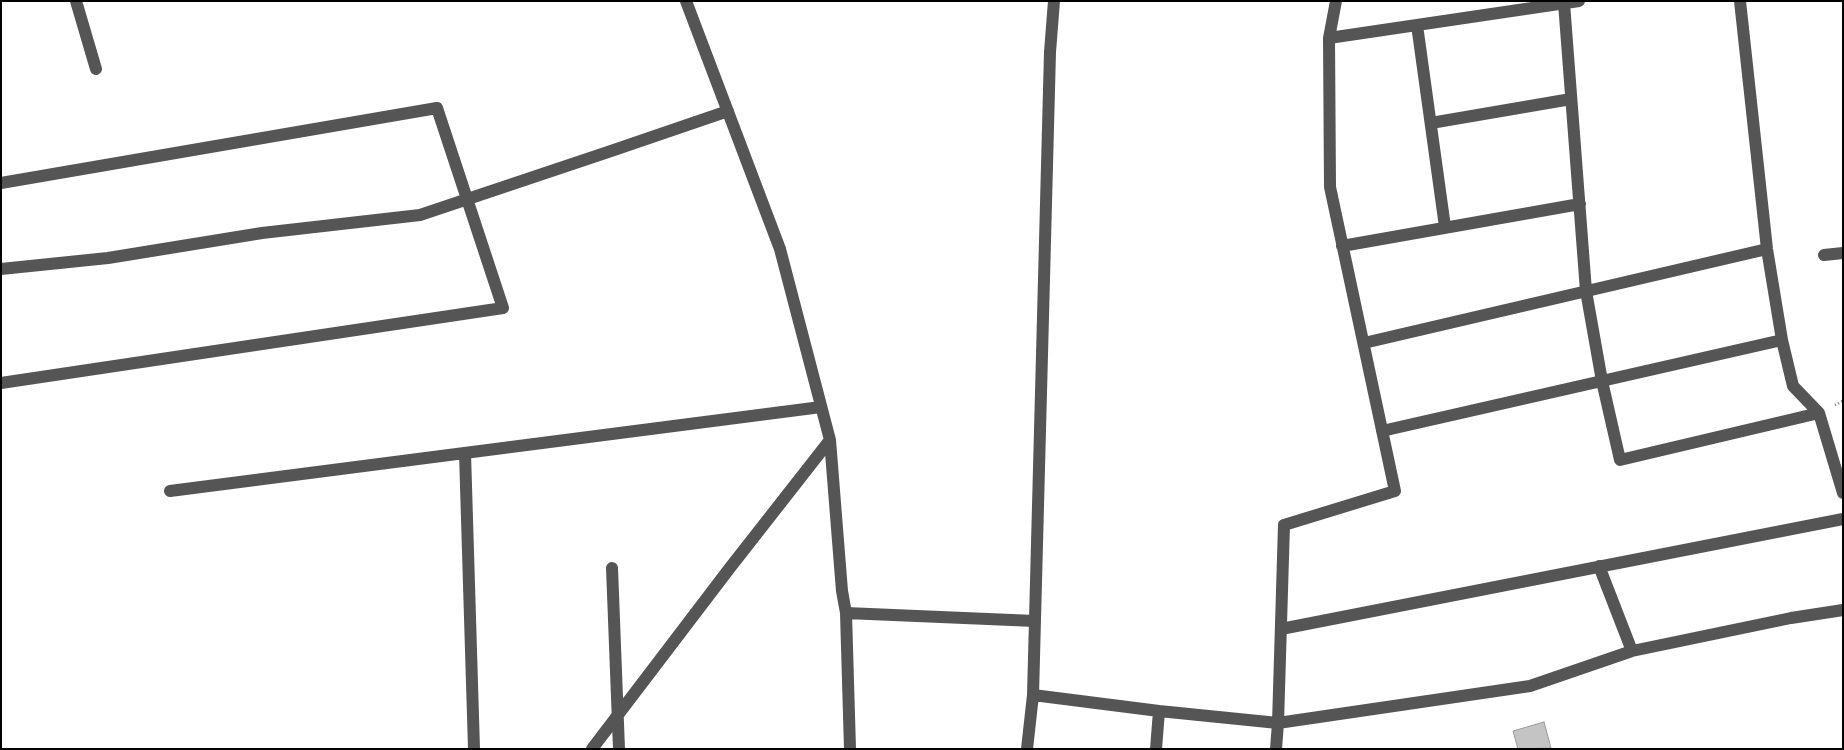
<!DOCTYPE html>
<html>
<head>
<meta charset="utf-8">
<style>
	body { margin:0 }
	#map { position:relative; width:1844px; height:750px; overflow:hidden; background:#fff; font-family:Roboto,sans-serif }
	canvas { display:block }
	.frame { position:absolute; inset:0; border:2px solid #000; pointer-events:none }
</style>
</head>
<body>
<div id="map">
<canvas width="1844" height="750"></canvas>
<div class="frame"></div>
</div>
<script>
const c = document.querySelector('canvas').getContext('2d');
c.lineJoin = 'round';
function fillPath(path, color) { c.fillStyle = color; c.fill(path, 'evenodd'); }
const shape = rows => new Path2D(rows.map(r => 'M' + r).join(''));
function strokePath(path, color, width, dash) { c.strokeStyle = color; c.lineWidth = width; c.lineCap = dash ? 'butt' : 'round'; c.setLineDash(dash || []); c.stroke(path); }
const building = shape([
	[1544,722,1551,748,1518,749,1513,731,1544,722]
]);
const path = shape([
	[1835,405,1843,401]
]);
const minor = shape([
	[76,1,96,69],
	[686,1,780,249,830,440,842,591,846,613,850,749],
	[1740,1,1767,249,1782,340,1793,386,1819,413],
	[1564,3,1586,291,1602,381,1620,460,1819,413,1843,493],
	[1417,25,1445,227],
	[1329,38,1579,1],
	[1431,123,1571,99],
	[1,183,437,108,503,308,1,383],
	[1342,246,1580,204],
	[1824,255,1843,253],
	[1,269,108,258,262,233,420,215,611,151,728,111],
	[1364,343,1767,249],
	[1382,431,1782,340],
	[465,453,474,749],
	[170,491,821,407],
	[1599,566,1632,651],
	[612,568,619,749],
	[846,613,1035,621],
	[1281,629,1843,519],
	[1033,695,1159,711],
	[592,749,729,569,830,440],
	[1027,749,1033,695,1050,52,1054,1],
	[1156,749,1159,711,1278,723,1530,686,1632,651,1791,618,1843,610],
	[1276,749,1278,723,1284,525,1395,491,1330,187,1329,38,1336,1]
]);
fillPath(building, '#c4c4c4');
strokePath(building, '#999', 1);
strokePath(path, '#777', 3, [1, 2.5]);
strokePath(minor, '#555', 12);
</script>
</body>
</html>
